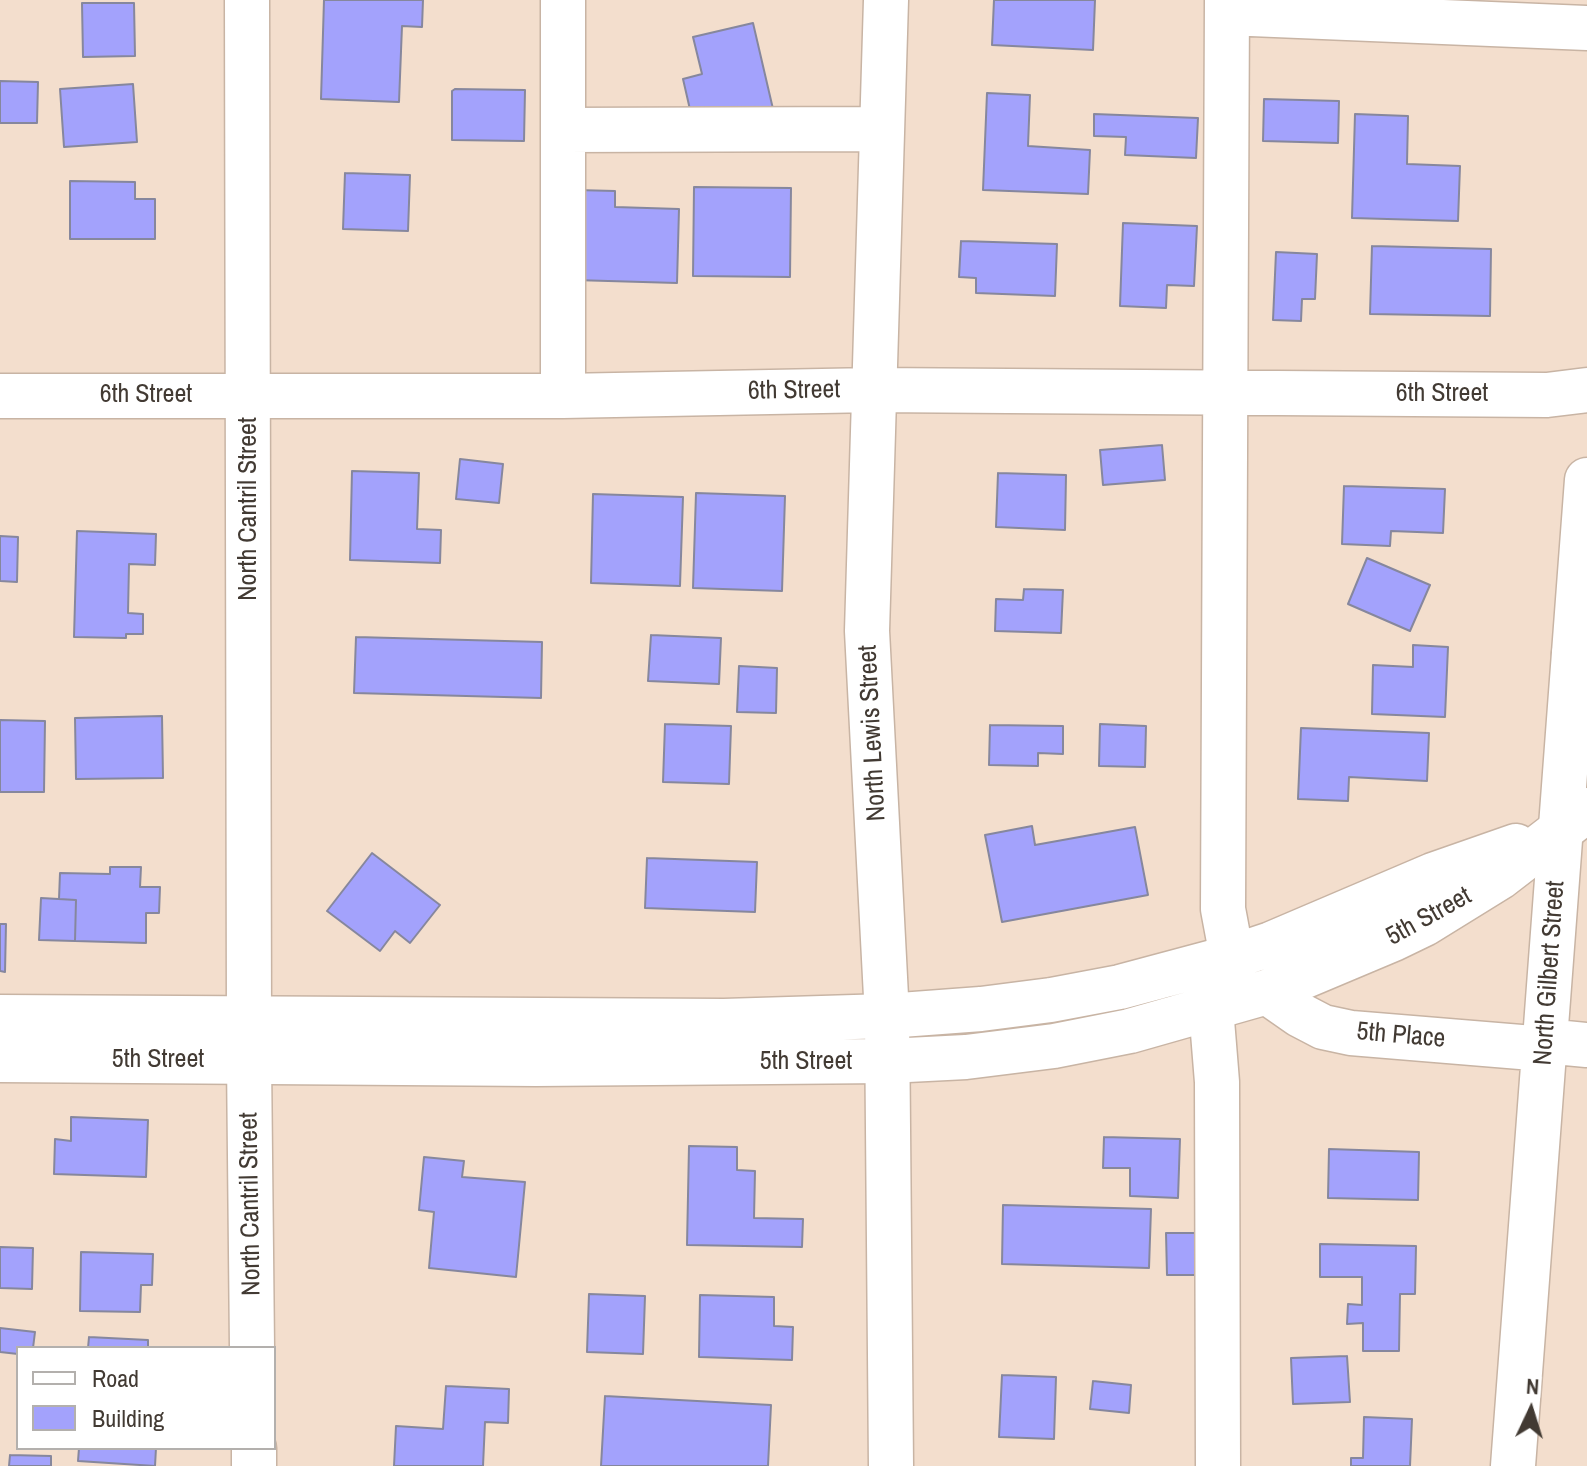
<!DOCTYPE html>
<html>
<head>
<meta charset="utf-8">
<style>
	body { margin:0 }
	#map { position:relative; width:1587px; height:1466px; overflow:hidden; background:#f3decd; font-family:"Archivo Narrow",sans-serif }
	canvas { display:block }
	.legend { position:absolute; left:16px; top:1346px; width:260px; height:104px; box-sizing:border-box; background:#fff; border:2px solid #b3b0ad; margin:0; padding:10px 14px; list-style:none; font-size:24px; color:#423a33 }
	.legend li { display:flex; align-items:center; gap:16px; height:40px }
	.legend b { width:40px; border:2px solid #b3b0ad }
	.north { position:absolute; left:1491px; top:1370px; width:80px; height:80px; -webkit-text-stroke:6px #fff; paint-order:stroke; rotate:4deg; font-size:22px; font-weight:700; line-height:32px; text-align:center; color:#423a33 }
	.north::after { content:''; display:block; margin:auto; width:28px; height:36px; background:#423a33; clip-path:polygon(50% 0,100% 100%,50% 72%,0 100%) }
</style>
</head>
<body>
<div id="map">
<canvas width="1587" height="1466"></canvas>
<ul class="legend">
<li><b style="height:10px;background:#fff"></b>Road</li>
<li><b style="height:22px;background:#a3a2fc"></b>Building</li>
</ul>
<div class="north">N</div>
</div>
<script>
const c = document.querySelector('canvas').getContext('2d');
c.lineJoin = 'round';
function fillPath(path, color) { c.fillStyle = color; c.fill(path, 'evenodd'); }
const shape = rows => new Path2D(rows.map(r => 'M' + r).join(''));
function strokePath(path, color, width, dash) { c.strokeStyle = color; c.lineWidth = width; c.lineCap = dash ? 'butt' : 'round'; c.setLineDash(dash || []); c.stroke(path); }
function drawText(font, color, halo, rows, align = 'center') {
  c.font = font + ' "Archivo Narrow",sans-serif'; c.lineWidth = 7; c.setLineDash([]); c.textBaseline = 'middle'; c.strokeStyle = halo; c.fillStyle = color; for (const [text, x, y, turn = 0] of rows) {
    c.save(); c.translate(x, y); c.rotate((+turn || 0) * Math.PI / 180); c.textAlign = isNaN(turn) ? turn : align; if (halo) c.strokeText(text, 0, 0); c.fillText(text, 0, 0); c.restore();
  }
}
const building = shape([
	[324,0,423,0,422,27,402,26,399,102,321,99,324,0],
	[994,0,1095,0,1093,50,992,45,994,0],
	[82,3,134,3,135,56,83,57,82,3],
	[753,23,773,109,694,127,683,79,702,74,693,37,753,23],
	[0,81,38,82,37,123,0,123,0,81],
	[133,84,137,142,64,147,60,89,133,84],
	[455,89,525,90,524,141,452,140,452,91,455,89],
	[987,93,1030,95,1028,146,1090,150,1088,194,983,190,987,93],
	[1264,99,1339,101,1338,143,1263,141,1264,99],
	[1094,114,1198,118,1196,158,1125,155,1126,137,1094,136,1094,114],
	[1355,114,1408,116,1407,164,1460,166,1458,221,1352,218,1355,114],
	[345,173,410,175,408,231,343,229,345,173],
	[70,181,135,182,135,199,155,199,155,239,70,239,70,181],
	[694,187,791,188,790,277,693,276,694,187],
	[576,190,615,191,615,207,679,209,677,283,574,280,576,190],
	[1123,223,1197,226,1194,286,1167,285,1166,308,1120,306,1123,223],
	[961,241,1057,244,1055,296,976,293,976,278,959,277,961,241],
	[1372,246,1491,249,1490,316,1370,314,1372,246],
	[1276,252,1317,254,1315,299,1302,299,1301,321,1273,320,1276,252],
	[1162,445,1165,480,1103,485,1100,450,1162,445],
	[460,459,503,464,499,503,456,499,460,459],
	[352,471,419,473,417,529,441,530,440,563,350,560,352,471],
	[998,473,1066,475,1065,530,996,527,998,473],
	[1344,486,1445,489,1443,533,1391,531,1390,546,1342,544,1344,486],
	[696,493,785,496,782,591,693,588,696,493],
	[593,494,683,497,680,586,591,583,593,494],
	[77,531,156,534,155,565,129,564,128,613,143,614,143,634,126,634,126,638,74,637,77,531],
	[0,536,18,537,17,582,0,581,0,536],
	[1367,558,1430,585,1410,631,1348,604,1367,558],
	[1024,589,1063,590,1061,633,995,631,996,599,1023,600,1024,589],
	[651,635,721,638,719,684,648,681,651,635],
	[356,637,542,642,541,698,354,693,356,637],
	[1413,645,1448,647,1445,717,1372,714,1373,665,1413,667,1413,645],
	[739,666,777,668,776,713,737,712,739,666],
	[162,716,163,778,76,779,75,718,162,716],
	[0,720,45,721,44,792,0,792,0,720],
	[665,724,731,726,729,784,663,782,665,724],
	[1100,724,1146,726,1145,767,1099,766,1100,724],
	[990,725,1063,726,1063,754,1038,753,1038,766,989,765,990,725],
	[1301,728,1429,733,1427,781,1349,777,1348,801,1298,799,1301,728],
	[1032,826,1035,845,1135,827,1148,895,1002,922,985,835,1032,826],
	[372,853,440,905,410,943,395,931,380,951,327,911,372,853],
	[647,858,757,862,755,912,645,908,647,858],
	[110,867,141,867,140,887,160,887,159,913,146,913,146,943,75,941,76,900,59,899,60,873,110,874,110,867],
	[41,898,76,900,75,941,39,940,41,898],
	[0,924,6,924,5,972,0,971,0,924],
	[71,1117,148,1120,146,1177,54,1174,55,1139,71,1141,71,1117],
	[1104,1137,1180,1139,1178,1198,1130,1196,1130,1168,1103,1168,1104,1137],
	[689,1146,737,1147,737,1170,755,1171,754,1218,803,1219,802,1247,687,1245,689,1146],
	[1329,1149,1419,1152,1418,1200,1328,1198,1329,1149],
	[424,1157,464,1161,462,1177,525,1182,516,1277,429,1268,434,1212,419,1210,424,1157],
	[1003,1205,1151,1209,1149,1268,1002,1264,1003,1205],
	[1166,1233,1199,1233,1200,1275,1167,1275,1166,1233],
	[1320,1244,1416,1246,1415,1294,1400,1294,1399,1351,1363,1351,1363,1323,1347,1324,1348,1304,1362,1305,1362,1277,1320,1277,1320,1244],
	[0,1247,33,1248,32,1289,0,1288,0,1247],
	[81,1252,153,1254,152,1285,141,1285,140,1312,80,1311,81,1252],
	[589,1294,645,1296,643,1354,587,1352,589,1294],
	[700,1295,774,1297,774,1326,793,1327,792,1360,699,1357,700,1295],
	[0,1328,35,1332,33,1348,18,1348,18,1354,0,1352,0,1328],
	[89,1337,148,1340,148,1348,88,1348,89,1337],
	[1347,1356,1350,1402,1293,1404,1291,1358,1347,1356],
	[1002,1375,1056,1377,1054,1439,999,1437,1002,1375],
	[1093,1381,1131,1385,1129,1413,1090,1409,1093,1381],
	[446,1386,509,1389,508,1423,485,1422,483,1466,394,1466,396,1426,443,1429,446,1386],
	[605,1396,771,1405,768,1466,601,1466,605,1396],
	[1364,1417,1412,1419,1410,1466,1351,1466,1351,1458,1363,1458,1364,1417],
	[79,1448,156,1448,155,1466,78,1461,79,1448],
	[10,1455,51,1456,51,1466,9,1466,10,1455]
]);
const minor = shape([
	[247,0,249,1018],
	[563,0,563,396],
	[886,0,867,631,887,1016,891,1466],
	[1227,0,1223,909,1232,957],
	[1227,13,1587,28],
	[564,130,881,129],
	[0,396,563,396,874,390,1547,395,1587,390],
	[1267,992,1300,1015,1323,1027,1351,1033,1545,1049],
	[1211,1008,1217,1082,1218,1466],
	[1545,1041,1587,1045],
	[249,1060,252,1348],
	[254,1448,254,1466],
	[1513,1466,1587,480]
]);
const major = shape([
	[1574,654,1587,673],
	[0,1017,724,1021,887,1016,981,1009,1051,1000,1120,987,1232,957,1271,944,1433,875,1516,846],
	[0,1060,536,1064,888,1061,966,1057,1054,1046,1130,1031,1267,992,1393,939,1424,924,1500,877,1587,810]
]);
const streetNames = [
	["6th Street",794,391,-1],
	["6th Street",1442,394],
	["6th Street",146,395],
	["North Cantril Street",249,509,-90],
	["North Lewis Street",873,733,-93],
	["5th Street",1429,917,-29],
	["North Gilbert Street",1550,973,-86],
	["5th Place",1401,1036,5],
	["5th Street",158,1060],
	["5th Street",806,1062],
	["North Cantril Street",251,1204,-91]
];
fillPath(building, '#a3a2fc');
strokePath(building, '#86879d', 2);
strokePath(minor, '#c8b4a4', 47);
strokePath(major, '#c8b4a4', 47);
strokePath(minor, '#fff', 44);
strokePath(major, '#fff', 44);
drawText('26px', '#423a33', '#fff', streetNames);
</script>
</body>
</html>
